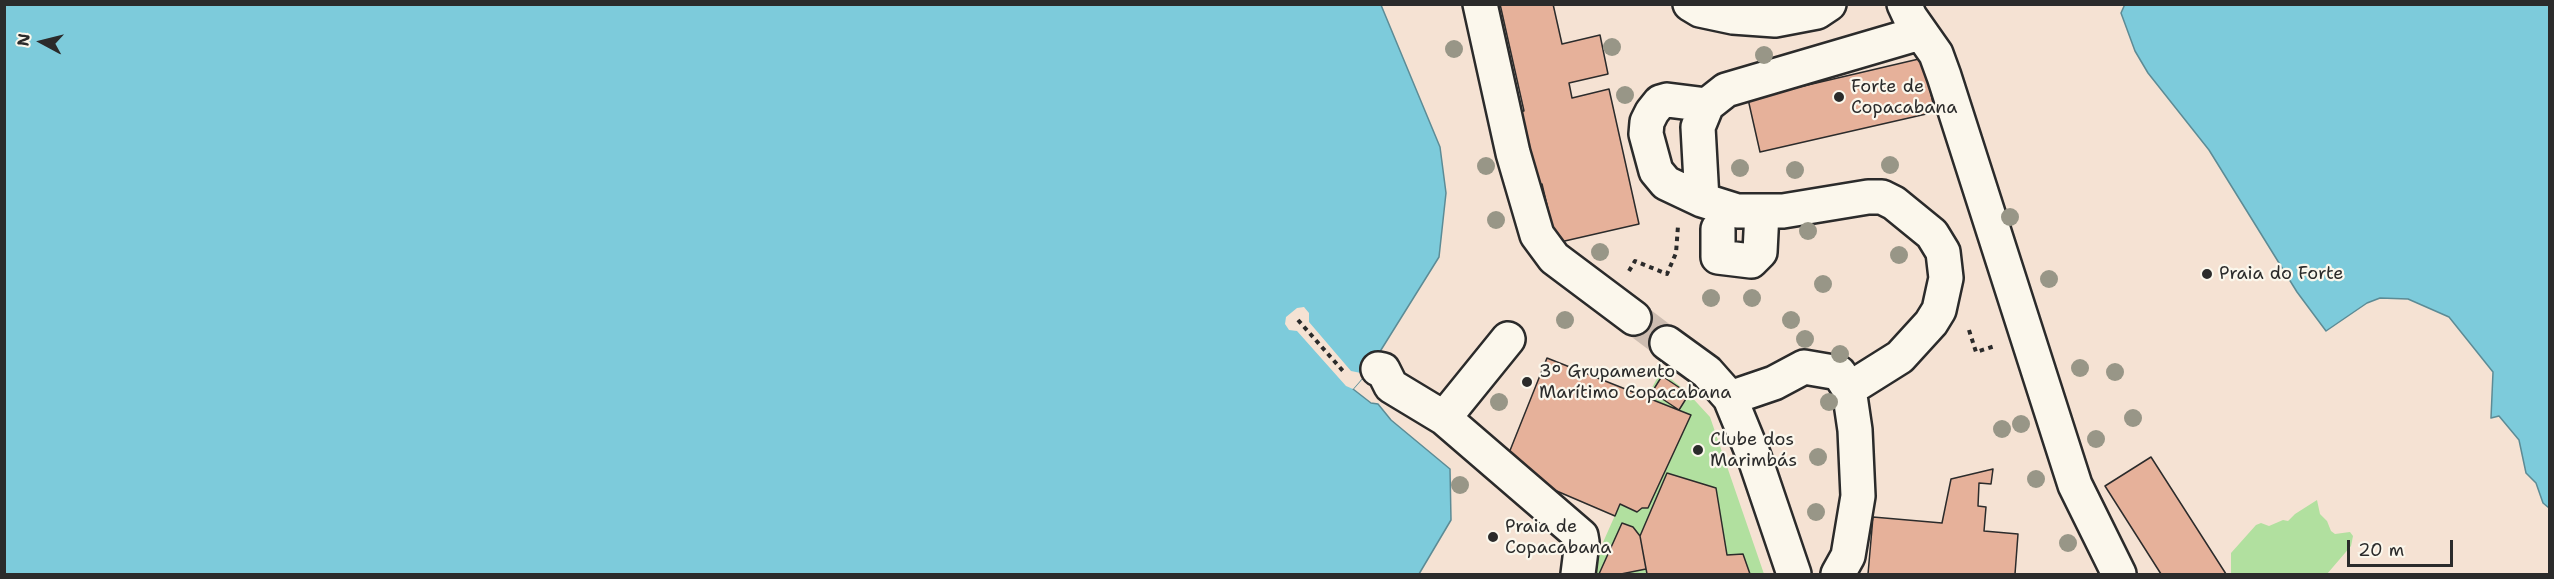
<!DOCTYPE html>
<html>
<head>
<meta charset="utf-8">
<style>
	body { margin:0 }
	#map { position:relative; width:2554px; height:579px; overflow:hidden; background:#f5e2d3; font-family:"Shantell Sans",sans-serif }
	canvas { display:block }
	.frame { position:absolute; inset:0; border:6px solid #2b2b2b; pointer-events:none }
	.north { position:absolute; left:12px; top:12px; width:60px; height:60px; -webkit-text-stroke:4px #fbf7ec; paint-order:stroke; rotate:277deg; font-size:16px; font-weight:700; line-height:24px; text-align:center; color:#2b2b2b }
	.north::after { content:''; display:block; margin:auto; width:21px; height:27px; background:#2b2b2b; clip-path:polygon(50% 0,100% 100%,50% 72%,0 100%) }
	.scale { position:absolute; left:2347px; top:540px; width:106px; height:27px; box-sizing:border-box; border:3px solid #2b2b2b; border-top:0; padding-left:8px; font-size:18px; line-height:21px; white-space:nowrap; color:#2b2b2b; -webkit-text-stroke:4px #fbf7ec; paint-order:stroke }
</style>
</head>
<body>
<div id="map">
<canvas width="2554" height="579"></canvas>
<div class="frame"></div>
<div class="north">N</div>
<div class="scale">20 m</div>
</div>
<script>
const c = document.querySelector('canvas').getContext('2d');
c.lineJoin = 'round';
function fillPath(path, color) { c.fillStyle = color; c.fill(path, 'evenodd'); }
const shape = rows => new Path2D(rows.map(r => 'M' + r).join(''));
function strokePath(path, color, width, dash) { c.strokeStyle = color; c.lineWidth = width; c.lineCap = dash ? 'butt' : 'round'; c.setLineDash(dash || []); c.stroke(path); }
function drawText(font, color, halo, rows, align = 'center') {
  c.font = font + ' "Shantell Sans",sans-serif'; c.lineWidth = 4.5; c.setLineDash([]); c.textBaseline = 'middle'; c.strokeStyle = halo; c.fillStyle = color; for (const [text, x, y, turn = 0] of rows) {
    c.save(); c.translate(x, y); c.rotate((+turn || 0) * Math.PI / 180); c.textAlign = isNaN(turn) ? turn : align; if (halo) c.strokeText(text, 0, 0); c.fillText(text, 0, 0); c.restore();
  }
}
const green = shape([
	[1661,371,1687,392,1710,417,1764,574,1589,574,1620,504,1636,512,1691,415,1647,397],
	[2317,500,2320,514,2327,521,2331,531,2335,534,2350,532,2353,536,2351,546,2327,574,2231,574,2231,553,2256,525,2261,523,2269,526,2283,520,2288,521,2295,514]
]);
const water = shape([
	[2125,4,2549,5,2549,508,2543,503,2536,483,2526,473,2519,440,2499,416,2491,418,2493,372,2449,317,2408,299,2380,298,2367,303,2326,331,2297,292,2209,150,2148,73,2135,51,2121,13,2125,4],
	[4,5,1381,5,1440,147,1446,193,1439,257,1366,374,1353,389,1371,403,1378,404,1391,420,1450,469,1451,520,1419,574,5,574,4,5]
]);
const pier = shape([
	[1304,307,1309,313,1309,322,1351,371,1366,374,1353,389,1346,386,1297,331,1289,330,1285,324,1286,317,1297,308]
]);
const building = shape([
	[1500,4,1553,4,1562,44,1600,35,1608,74,1569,83,1572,98,1609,89,1639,224,1556,243,1542,184,1529,187,1513,113,1524,111,1500,4],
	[1923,58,1935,112,1760,152,1748,99,1923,58],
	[1547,358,1691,415,1648,508,1642,508,1637,512,1620,504,1615,516,1503,468,1547,358],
	[1662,376,1689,394,1679,410,1652,392,1662,376],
	[2151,457,2226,574,2161,574,2105,486,2151,457],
	[1993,469,1991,484,1979,483,1978,506,1986,507,1984,531,2018,534,2015,574,1868,574,1873,517,1942,523,1951,479,1993,469],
	[1667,473,1716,488,1727,555,1743,554,1750,574,1647,574,1640,536,1667,473],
	[1622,523,1633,527,1640,536,1646,569,1621,574,1599,574,1622,523]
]);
const minorTunnel = shape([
	[1634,318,1667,343]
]);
const path = shape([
	[1629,271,1635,261,1667,274,1676,253,1678,226],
	[1298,320,1343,371],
	[1969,330,1976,352,1995,346]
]);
const minor = shape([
	[1480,4,1513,153,1537,235,1554,258,1634,318],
	[1690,4,1700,10,1733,17,1775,20,1817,12,1829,4],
	[1904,4,1910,17,1936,54,1944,76,2075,485,2119,574],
	[1702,200,1698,127,1707,105],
	[1718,229,1718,257,1751,261,1760,252,1762,212],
	[1508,339,1444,418,1581,536,1582,542,1578,574],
	[1667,343,1707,372,1730,398,1755,459,1794,574],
	[1378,369,1383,370,1391,386,1444,418],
	[1730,398,1774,383,1804,367,1839,373,1849,389,1900,357,1931,323,1939,310,1946,278,1943,252,1932,234,1894,203,1882,197,1868,197,1783,211,1737,211,1702,200,1666,183,1656,171,1646,134,1647,122,1652,112,1660,102,1667,100,1707,105,1726,90,1920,33],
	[1838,574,1848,556,1858,496,1855,430,1849,389]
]);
const trees = [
	[1612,47],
	[1454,49],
	[1764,55],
	[1625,95],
	[1890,165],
	[1486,166],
	[1740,168],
	[1795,170],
	[2010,217],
	[1496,220],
	[1808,231],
	[1600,252],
	[1899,255],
	[2049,279],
	[1823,284],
	[1711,298],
	[1752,298],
	[1565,320],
	[1791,320],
	[1805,339],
	[1840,354],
	[2080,368],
	[2115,372],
	[1499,402],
	[1829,402],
	[2133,418],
	[2021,424],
	[2002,429],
	[2096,439],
	[1818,457],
	[2036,479],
	[1460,485],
	[1816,512],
	[2068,543]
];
const markers = [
	[1839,97,6,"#2b2b2b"],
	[2207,274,6,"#2b2b2b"],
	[1527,382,6,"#2b2b2b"],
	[1698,450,6,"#2b2b2b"],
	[1493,537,6,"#2b2b2b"]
];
const poiNames = [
	["Forte de",1851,87],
	["Copacabana",1851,108],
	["Praia do Forte",2219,274],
	["3º Grupamento",1539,372],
	["Marítimo Copacabana",1539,393],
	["Clube dos",1710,440],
	["Marimbás",1710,461],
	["Praia de",1505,527],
	["Copacabana",1505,548]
];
fillPath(green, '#b1e09f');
fillPath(water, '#7dcbdb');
strokePath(water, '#5c8b95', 1.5);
fillPath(pier, '#f5e2d3');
fillPath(building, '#e6b19a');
strokePath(building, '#2b2b2b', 1.5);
strokePath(minorTunnel, '#cdbdb1', 33, [33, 16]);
strokePath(minor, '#2b2b2b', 38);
strokePath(path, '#2b2b2b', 4, [4.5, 4.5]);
strokePath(minor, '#fbf7ec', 33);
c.fillStyle = '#989687';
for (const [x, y] of trees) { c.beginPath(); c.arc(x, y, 9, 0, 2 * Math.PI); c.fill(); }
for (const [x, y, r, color] of markers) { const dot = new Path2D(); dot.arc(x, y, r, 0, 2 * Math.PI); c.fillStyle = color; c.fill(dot); strokePath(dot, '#fbf7ec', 2); }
drawText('18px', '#2b2b2b', '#fbf7ec', poiNames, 'left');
</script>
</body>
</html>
